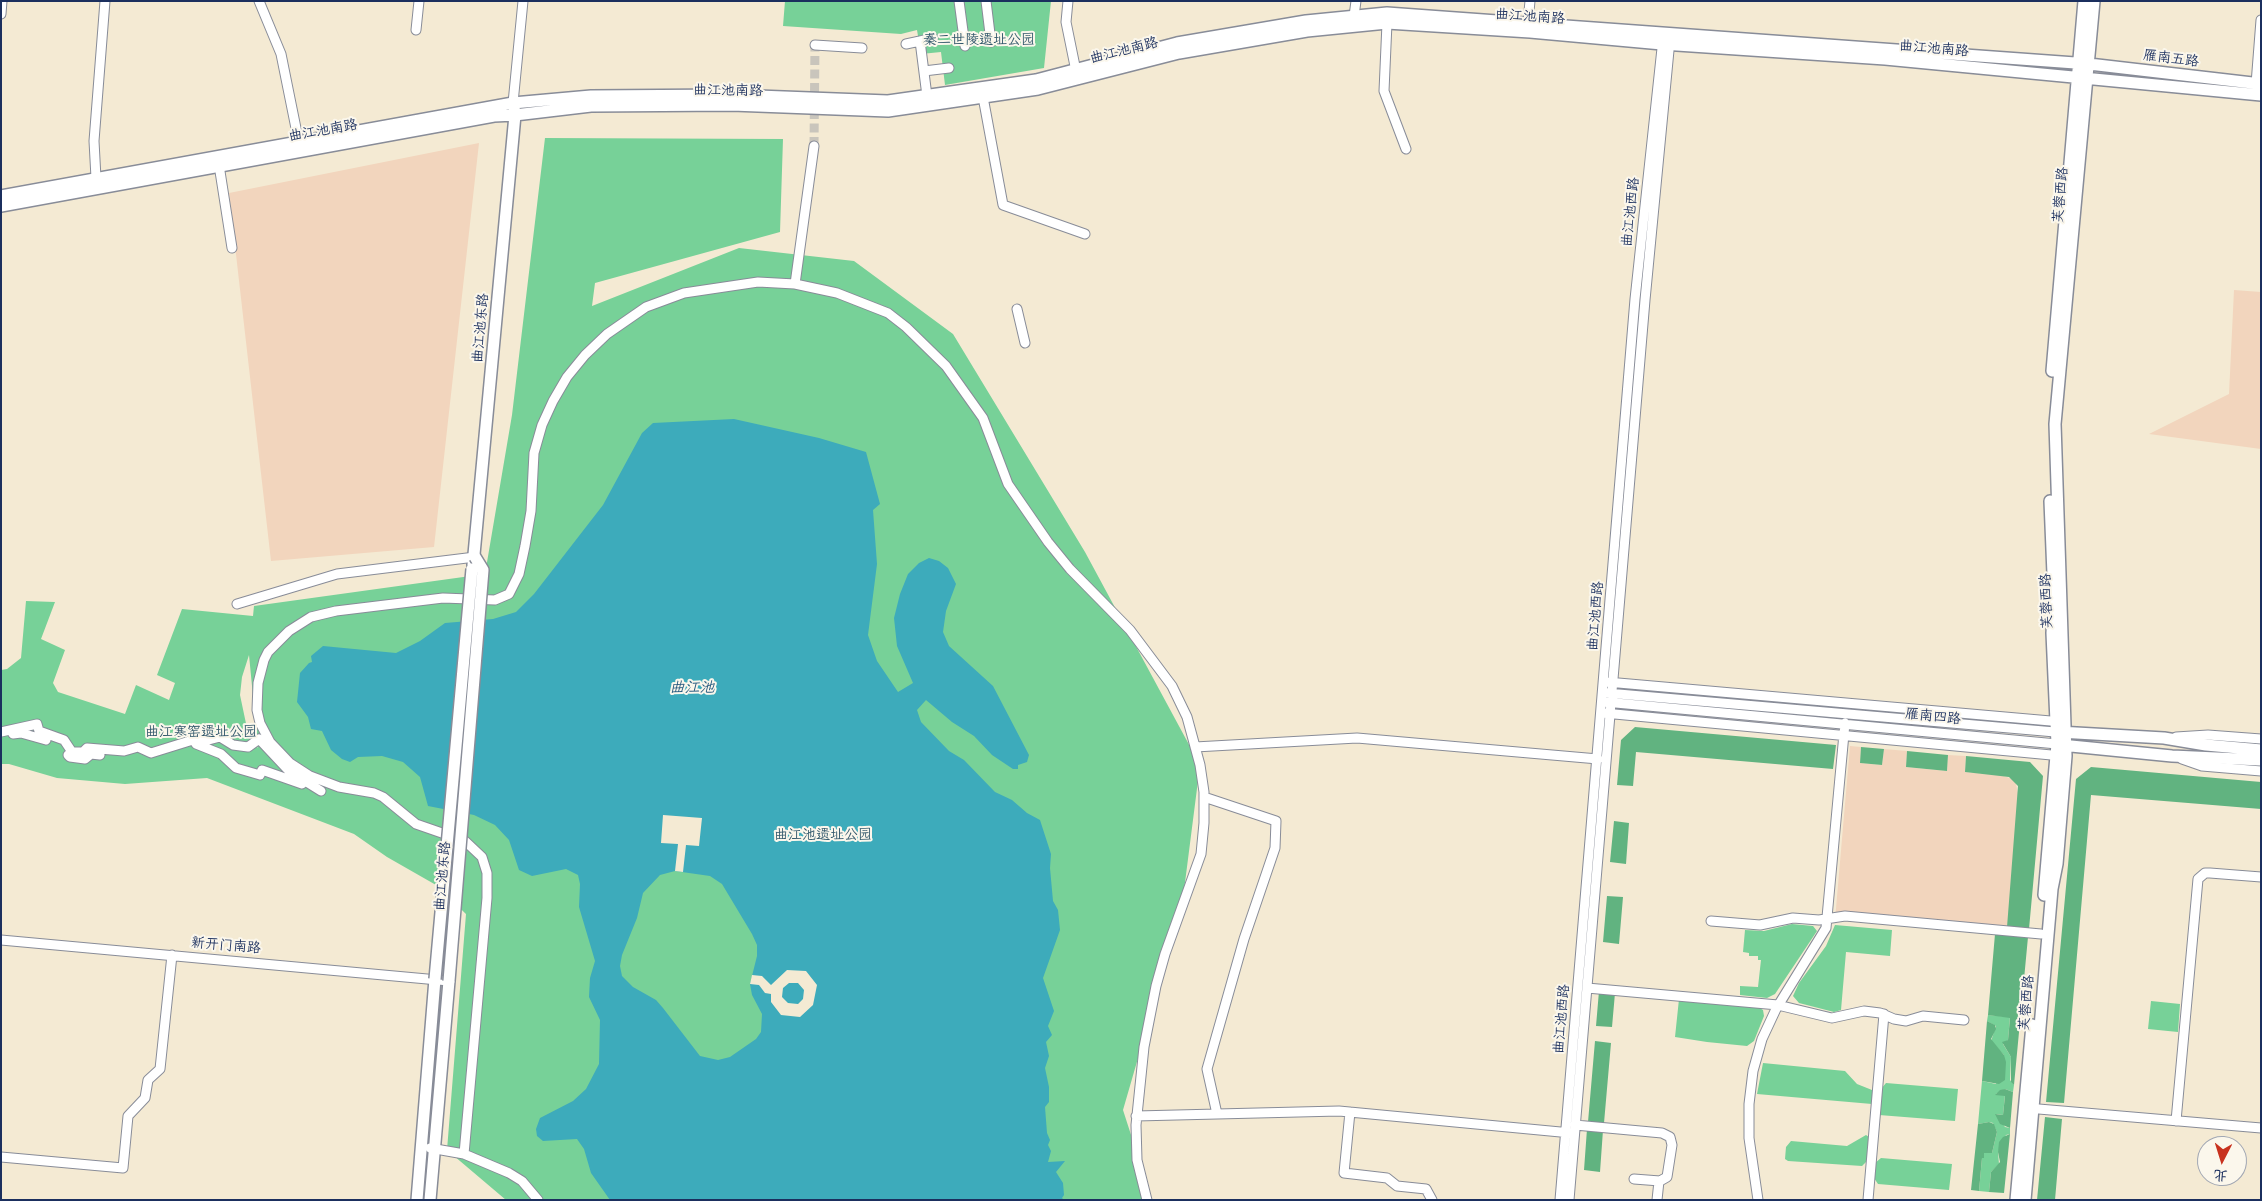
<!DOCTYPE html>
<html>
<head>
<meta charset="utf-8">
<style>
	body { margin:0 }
	#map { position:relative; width:2262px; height:1201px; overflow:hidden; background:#f4ead3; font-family:Pangolin,"LXGW WenKai TC",sans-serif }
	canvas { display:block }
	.frame { position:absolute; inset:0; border:2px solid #1b2f5e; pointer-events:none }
	.north { position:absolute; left:2197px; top:1136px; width:50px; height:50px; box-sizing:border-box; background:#fbf7ec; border:1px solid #a1a7b3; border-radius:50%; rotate:185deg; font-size:14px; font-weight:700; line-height:20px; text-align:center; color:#1b2f5e }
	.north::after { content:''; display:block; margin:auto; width:18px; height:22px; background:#c8321e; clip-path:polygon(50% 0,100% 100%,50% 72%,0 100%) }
</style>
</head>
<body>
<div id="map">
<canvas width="2262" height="1201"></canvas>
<div class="frame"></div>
<div class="north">北</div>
</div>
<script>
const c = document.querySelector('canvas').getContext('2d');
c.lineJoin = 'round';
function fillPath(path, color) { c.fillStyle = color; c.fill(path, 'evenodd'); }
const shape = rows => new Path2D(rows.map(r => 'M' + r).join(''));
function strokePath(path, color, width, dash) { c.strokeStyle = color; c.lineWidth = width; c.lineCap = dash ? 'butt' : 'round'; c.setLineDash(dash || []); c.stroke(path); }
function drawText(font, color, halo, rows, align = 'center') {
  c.font = font + ' Pangolin,"LXGW WenKai TC",sans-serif'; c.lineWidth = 4; c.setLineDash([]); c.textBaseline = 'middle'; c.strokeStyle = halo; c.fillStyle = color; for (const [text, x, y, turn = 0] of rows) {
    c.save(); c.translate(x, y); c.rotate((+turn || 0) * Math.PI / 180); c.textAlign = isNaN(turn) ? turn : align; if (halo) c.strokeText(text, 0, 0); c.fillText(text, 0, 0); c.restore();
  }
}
const built = shape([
	[479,143,434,547,271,561,229,193],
	[2234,290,2261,292,2261,449,2149,434,2229,394],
	[1850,746,1861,747,1860,763,1882,765,1884,749,1907,751,1906,767,1947,771,1948,755,1966,756,1965,772,2001,775,2015,780,2018,793,2028,937,1835,920]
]);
const green = shape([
	[785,1,1051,1,1044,68,945,85,941,52,921,54,917,30,901,34,783,26],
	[545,138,783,139,780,232,595,283,592,306,739,248,854,261,953,334,1085,552,1200,765,1182,906,1123,1110,1152,1200,506,1200,447,1150,466,914,436,885,387,857,354,834,207,778,125,784,57,778,9,764,1,764,1,670,7,669,21,658,26,601,55,602,41,639,65,650,53,683,58,692,125,714,136,685,169,700,175,683,157,675,182,609,253,616,254,606,485,574,512,415],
	[249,655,258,748,248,733,240,695,242,677],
	[1792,924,1813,926,1817,931,1775,994,1767,998,1740,995,1740,986,1758,987,1761,960,1758,960,1758,956,1749,956,1749,953,1743,952,1745,930,1764,931],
	[1835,925,1892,930,1890,956,1846,952,1841,1010,1834,1012,1799,1003,1793,996,1799,983,1826,946],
	[1679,999,1758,1007,1763,1010,1764,1016,1754,1041,1747,1046,1707,1042,1675,1037],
	[2151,1001,2180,1004,2178,1032,2148,1029],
	[1988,1015,2010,1017,2008,1040,2003,1044,2011,1057,2010,1080,2014,1085,2013,1092,2005,1089,1996,1094,2005,1095,2003,1115,1996,1114,2005,1127,2010,1128,2010,1134,2006,1135,1998,1152,1999,1164,1991,1172,1989,1192,1979,1191,1982,1158,1984,1153,1992,1153,1997,1132,1993,1123,1989,1122,1978,1124,1982,1081,1996,1084,2004,1055,1991,1041,1996,1026,1987,1021],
	[1763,1063,1845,1071,1857,1084,1872,1090,1872,1104,1757,1094],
	[1886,1083,1958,1089,1955,1121,1879,1115,1881,1089],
	[1866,1135,1869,1137,1867,1161,1862,1166,1788,1161,1785,1159,1786,1147,1791,1141,1847,1146],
	[1881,1158,1952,1164,1949,1190,1878,1184,1874,1178,1875,1163]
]);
const forest = shape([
	[1635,727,1836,745,1833,769,1636,752,1633,786,1617,785,1621,740],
	[1861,747,1884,749,1882,765,1860,763],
	[1907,751,1948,755,1947,771,1906,767],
	[1966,756,2030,762,2043,776,2029,929,2007,927,2018,786,2009,777,1965,772],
	[2091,767,2261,782,2261,809,2091,795,2064,1103,2046,1102,2076,779],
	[1614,821,1629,823,1626,864,1610,862],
	[1607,896,1623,897,1619,944,1603,942],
	[1995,934,2028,937,2014,1085,2011,1082,2011,1057,2002,1042,2008,1040,2010,1018,1988,1015],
	[1599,991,1615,993,1612,1027,1596,1026],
	[1987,1021,1995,1025,1996,1029,1991,1039,2004,1055,2006,1062,2005,1080,1999,1084,1982,1081],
	[1595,1041,1611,1043,1604,1123,1588,1122],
	[2005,1089,2013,1092,2010,1128,2000,1124,1995,1114,2003,1115,2005,1096,1995,1095,2000,1090],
	[2045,1117,2062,1119,2055,1200,2037,1200],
	[1989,1122,1994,1124,1997,1132,1992,1153,1984,1153,1984,1158,1982,1158,1979,1191,1971,1190,1978,1124],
	[1587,1129,1603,1130,1600,1172,1584,1170],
	[2010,1134,2004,1193,1989,1192,1991,1172,2000,1162,1998,1152,1999,1142,2003,1137]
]);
const water = shape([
	[734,419,819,438,866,452,880,504,873,510,877,564,868,635,877,661,898,692,913,683,897,646,894,618,900,594,908,574,919,563,929,558,939,561,948,568,956,584,946,611,943,632,949,646,993,686,1029,755,1027,762,1018,765,1018,769,1013,769,992,755,974,736,952,722,926,700,917,710,921,722,949,751,964,760,995,792,1012,800,1027,813,1040,820,1051,854,1050,868,1053,901,1058,910,1060,930,1043,978,1054,1011,1048,1026,1052,1035,1046,1042,1049,1056,1045,1068,1049,1087,1049,1102,1045,1107,1047,1133,1050,1140,1048,1145,1051,1151,1048,1162,1065,1161,1056,1172,1063,1183,1064,1195,1062,1198,1064,1200,610,1200,591,1173,584,1149,577,1139,543,1141,537,1136,536,1129,540,1118,573,1101,586,1089,599,1064,600,1020,589,997,590,978,595,961,579,907,580,884,578,875,566,869,532,876,519,870,509,840,495,825,474,815,428,806,420,777,403,762,382,756,358,757,350,762,342,759,331,750,322,731,311,729,308,717,297,702,300,673,309,663,312,662,311,656,323,646,396,653,420,641,445,623,493,619,516,612,534,594,603,505,642,433,653,423],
	[675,871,710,876,722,884,752,934,757,945,757,956,750,984,752,995,762,1014,761,1032,756,1039,730,1057,718,1060,700,1056,663,1008,656,1000,633,987,622,976,620,966,622,955,637,918,643,893,660,875]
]);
const pier = shape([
	[663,815,702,818,699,846,686,845,683,872,675,871,678,844,661,843],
	[787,970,806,971,817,985,813,1005,800,1017,781,1015,771,1002,771,994,765,993,759,985,750,984,752,975,762,976,771,985],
	[789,983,798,983,804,990,803,999,798,1004,788,1003,782,997,783,988]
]);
const minorTunnel = shape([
	[814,146,815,45]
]);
const minor = shape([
	[259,1,281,54,300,148],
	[959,1,965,46],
	[986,1,991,42],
	[1068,1,1066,22,1077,76],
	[1,14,2,1],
	[1354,16,1356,1],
	[1528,22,1530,1],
	[1387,23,1384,91,1406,149],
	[416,30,419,1],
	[920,41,933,38],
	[906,44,920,41,927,96],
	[815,45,862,48],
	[924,71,949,68],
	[2256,84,2261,20],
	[983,97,1003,205,1085,234],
	[513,103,523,1],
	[219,165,232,248],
	[96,178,94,141,105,1],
	[795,284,814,146],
	[1017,309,1025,343],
	[237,604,337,574,475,557],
	[1607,682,2062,722],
	[1607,693,2055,732],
	[1605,702,2057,744],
	[1604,713,2062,756],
	[1,732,37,724,39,731,64,740,72,752,83,752,87,748,124,751,138,747,151,753,196,739,205,741,220,737,233,745,248,747,259,739,289,771,321,791],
	[13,734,21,733,46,740],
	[2176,737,2208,735,2261,739],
	[196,744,221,754,236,768,260,775,262,770,302,784],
	[1195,747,1357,738,1598,759],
	[68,755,70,757,85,759,91,754,100,755],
	[2182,759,2202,766,2261,771],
	[1204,797,1276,821,1275,848,1244,939,1207,1069,1217,1114],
	[1711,921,1760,925,1793,918,1819,920,1845,916,2041,934],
	[1,940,449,981],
	[1587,988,1778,1005,1832,1018,1864,1011,1880,1013,1894,1019,1906,1021,1923,1016,1964,1020],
	[2027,1108,2261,1128],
	[1350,1112,1344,1173,1387,1178,1397,1186,1426,1189,1432,1200],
	[1136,1116,1339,1111,1571,1133],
	[2176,1121,2198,879,2205,873,2210,873,2261,877],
	[1575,1125,1662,1133,1670,1137,1672,1145,1667,1177,1660,1181,1634,1179],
	[430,1148,464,1154,509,1173,522,1181,538,1200],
	[464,1154,487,898,487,873,482,857,465,841,416,824,383,797,374,793,339,787,310,776,290,763,270,742,260,723,257,710,258,683,264,660,268,652,289,631,311,617,336,611,443,598,495,600,509,594,519,574,525,546,531,511,534,453,542,425,553,401,567,377,585,355,607,334,646,307,684,293,758,282,795,284,837,293,888,313,906,327,946,366,983,418,1008,484,1048,542,1070,569,1130,630,1172,686,1187,717,1200,765,1204,792,1204,823,1201,854,1165,954,1156,986,1144,1047,1136,1125,1137,1160,1147,1200],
	[1,1157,123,1168,128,1116,145,1098,148,1080,160,1069,172,955],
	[1560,1200,1635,299,1663,39],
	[1569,1200,1645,300,1670,40],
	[1657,1200,1659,1181],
	[1758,1200,1749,1138,1749,1104,1753,1071,1762,1039,1776,1009,1826,928,1845,723],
	[1868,1200,1884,1014]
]);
const major = shape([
	[1,196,513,103,591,96,732,95,888,101,1036,80,1177,43,1306,21,1387,13,2089,64,2261,84],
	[1,206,494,116,515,115,591,106,732,105,888,111,1038,89,1179,53,1307,31,1387,23,1530,32,1662,44,1885,59,2261,95],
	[2052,371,2084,1],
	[473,565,515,115,514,108],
	[2059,732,2164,738,2206,745,2261,750],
	[2061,745,2172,756,2261,760],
	[2044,895,2057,744,2052,633,2054,599,2050,501],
	[417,1200,435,979],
	[430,1200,449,981],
	[2016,1200,2032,1025],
	[2025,1200,2052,889,2057,864,2066,756,2055,424,2094,1]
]);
const majorBridge = shape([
	[435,979,472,569],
	[449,981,483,570,475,557]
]);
const streetNames = [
	["曲江池南路",1530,17,4],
	["曲江池南路",1934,49,5],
	["曲江池南路",1124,51,-14],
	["雁南五路",2171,59,7],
	["曲江池南路",728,91,1],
	["曲江池南路",323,131,-10],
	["芙蓉西路",2061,195,-85],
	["曲江池西路",1631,212,-84],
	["曲江池东路",481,328,-85],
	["芙蓉西路",2047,601,-92],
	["曲江池西路",1596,616,-85],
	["雁南四路",1933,717,6],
	["曲江池东路",443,876,-85],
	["新开门南路",226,946,5],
	["芙蓉西路",2027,1003,-85],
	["曲江池西路",1562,1019,-85]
];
const parkNames = [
	["秦二世陵遗址公园",979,40],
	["曲江寒窑遗址公园",201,732],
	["曲江池遗址公园",823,835]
];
const waterNames = [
	["曲江池",692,688]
];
fillPath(built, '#f2d5bd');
fillPath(green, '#77d198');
fillPath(forest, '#61b380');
fillPath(water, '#3dabbb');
fillPath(pier, '#f4ead3');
strokePath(minorTunnel, '#c9c5bc', 9, [9, 4.5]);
strokePath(minor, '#888c98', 11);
strokePath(major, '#888c98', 14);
strokePath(minor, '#fff', 9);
strokePath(major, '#fff', 11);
strokePath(majorBridge, '#888c98', 14, []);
strokePath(majorBridge, '#fff', 11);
drawText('14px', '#1b2f5e', '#fbf7ec', streetNames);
drawText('14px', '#32586c', '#fbf7ec', parkNames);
drawText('italic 15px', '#275a7f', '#fbf7ec', waterNames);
</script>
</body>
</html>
